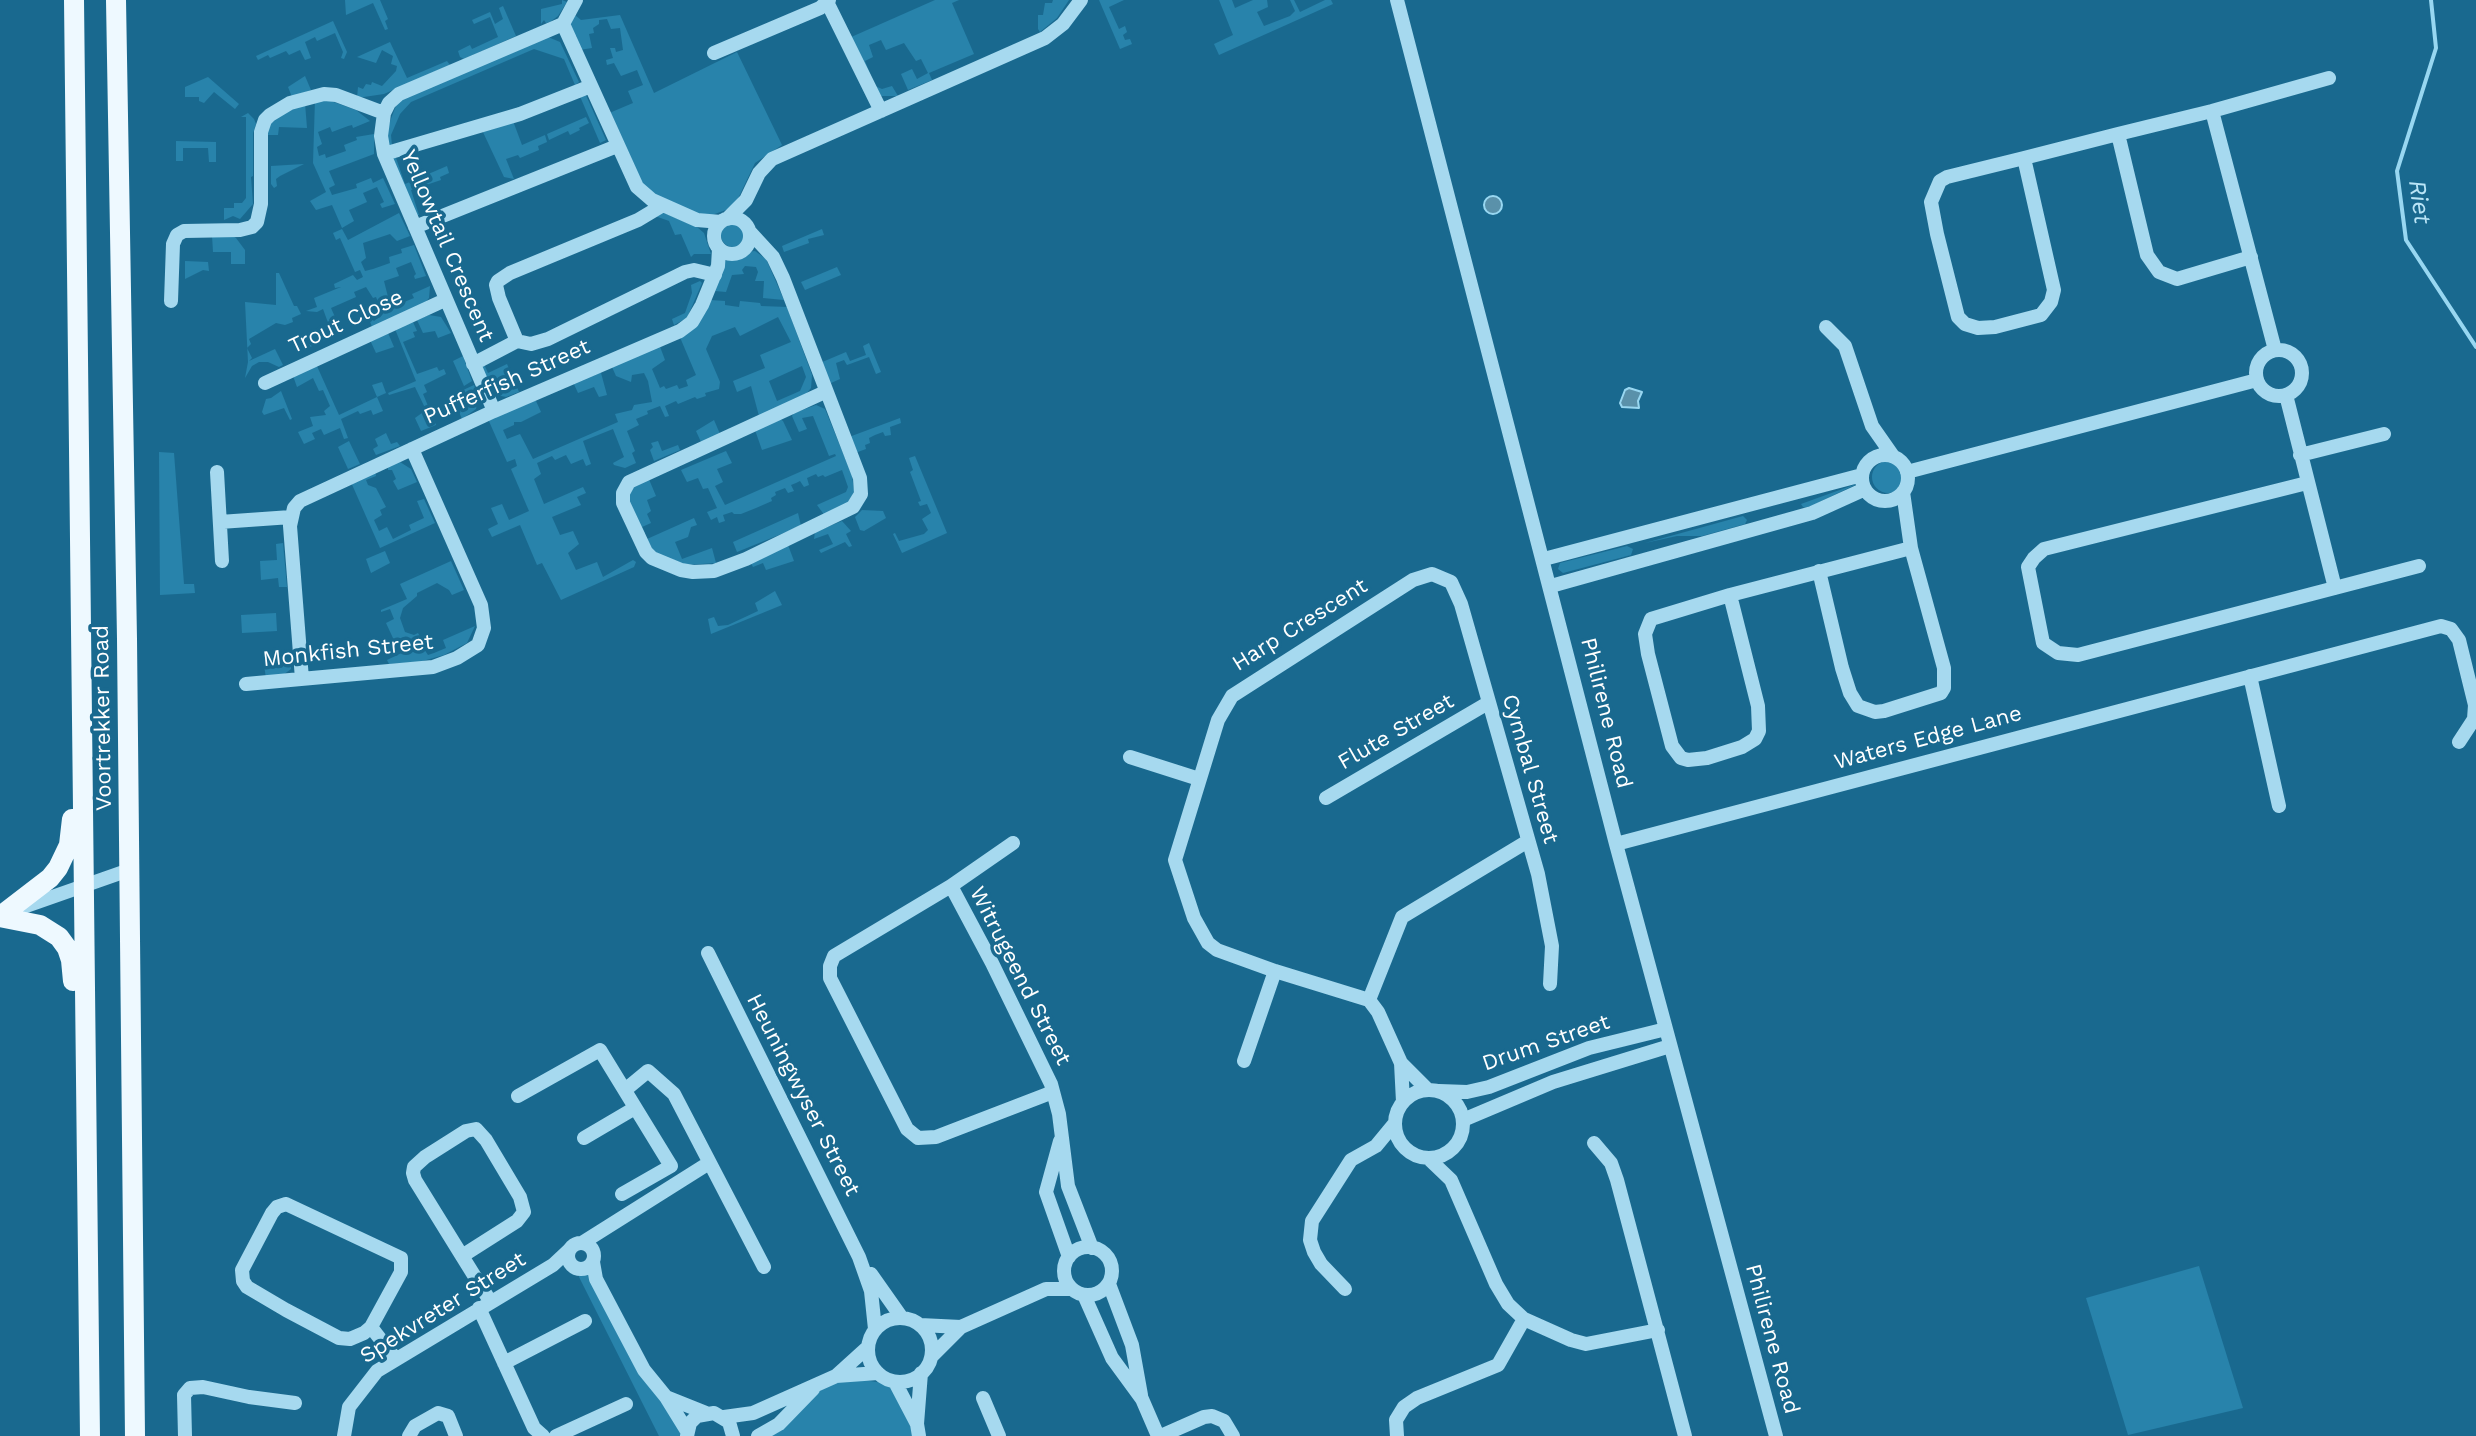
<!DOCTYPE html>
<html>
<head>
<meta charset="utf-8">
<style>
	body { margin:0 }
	canvas { display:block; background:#19698f }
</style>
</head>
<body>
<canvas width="2476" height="1436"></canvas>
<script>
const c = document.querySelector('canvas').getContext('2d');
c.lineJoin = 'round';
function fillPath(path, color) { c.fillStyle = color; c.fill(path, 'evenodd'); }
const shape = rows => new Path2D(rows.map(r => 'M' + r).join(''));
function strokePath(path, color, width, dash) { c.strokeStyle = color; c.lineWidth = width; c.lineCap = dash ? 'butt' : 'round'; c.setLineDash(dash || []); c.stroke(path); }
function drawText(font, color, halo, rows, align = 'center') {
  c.font = font + ' "Work Sans",sans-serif'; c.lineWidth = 7; c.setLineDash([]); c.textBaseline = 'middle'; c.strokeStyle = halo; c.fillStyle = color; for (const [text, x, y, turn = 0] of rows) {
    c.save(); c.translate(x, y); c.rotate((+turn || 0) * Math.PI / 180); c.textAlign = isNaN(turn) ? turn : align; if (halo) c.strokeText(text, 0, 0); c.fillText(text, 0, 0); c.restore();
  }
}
const green = shape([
	[345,0,380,0,388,19,385,21,388,29,385,30,373,3,346,15],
	[562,0,567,2,558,16,550,22,546,23,544,20,541,24,541,9,562,4],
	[935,0,959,0,952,3,974,54,929,73,932,80,908,90,901,74,912,69,917,79,928,73,921,59,916,61,904,43,886,50,881,40,869,45,873,57,865,61,875,86,882,89,892,86,898,96,881,96,849,38],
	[1053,0,1069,0,1057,18,1040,32,1038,29,1038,15,1043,15,1045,3,1052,3],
	[1099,0,1124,0,1109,7,1119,29,1125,26,1127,32,1123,35,1125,40,1130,39,1132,44,1120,49],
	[1219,0,1232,0,1235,8,1253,0,1267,0,1268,7,1257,12,1264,26,1290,16,1295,11,1290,0,1294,0,1300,12,1325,0,1331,0,1333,4,1219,55,1214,44,1233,35],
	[503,6,516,36,464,59,460,57,458,51,470,45,472,49,498,37,490,17,474,24,472,20,490,12,495,24,503,19,499,8],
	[575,15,581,20,620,15,654,93,737,52,782,145,755,163,734,207,712,215,695,213,642,188,607,114,633,103,628,91,643,85,637,70,621,76,614,63,607,65,606,60,613,58,610,48,615,48,616,52,623,50,620,28,611,29,607,19,599,20,599,24,593,28,594,33,589,34,592,48,579,50,575,38,577,36,573,36,569,23],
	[333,21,347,52,344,59,341,58,343,52,335,33,317,41,315,37,305,42,311,58,305,60,300,50,289,55,286,51,270,58,268,55,258,60,256,56],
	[548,37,560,42,579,82,575,85,564,59,534,49,411,102,400,114,391,135,392,146,387,147,384,137,397,103,407,96],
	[390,42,407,78,447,61,450,65,384,94,357,98,358,87,363,89,366,84,371,85,372,82,382,86,396,71,397,66,391,64,393,56,382,50,376,63,357,57],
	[305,76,311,90,292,97,288,87],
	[208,77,239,104,235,109,214,92,204,103,199,101,199,97,185,97,185,87],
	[585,93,606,140,600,143,579,94],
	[315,100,328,100,356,110,370,121,353,128,352,125,348,126,332,132,330,127,318,132,322,144,317,147,319,156,325,154,326,158,346,151,344,145,357,140,356,137,374,134,374,154,329,171,335,185,329,188,332,195,357,188,356,184,371,178,373,183,383,178,395,204,382,208,380,204,384,202,377,187,363,193,367,202,349,210,354,221,342,228,332,205,316,210,310,201,326,192,313,163],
	[305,103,307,128,279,127,278,135,264,135,271,119],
	[248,113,254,119,256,124,253,133,253,176,251,177,253,204,240,219,233,216,224,220,224,208,234,208,234,203,242,203,246,198,246,117,241,117],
	[586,117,589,123,579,128,580,130,570,135,568,131,549,140,547,134],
	[513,121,522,145,545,135,547,142,538,146,539,150,520,158,518,155,506,159,514,179,504,177,482,130],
	[176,141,216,142,216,162,209,162,208,148,183,148,183,161,176,161],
	[395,155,405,184,447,166,449,173,440,177,441,180,411,190,419,215,414,216,389,157],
	[304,164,280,176,276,179,277,186,274,188,271,184,271,166],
	[662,212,697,227,704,233,711,254,694,254,691,257,681,234,675,235,669,221,655,216],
	[399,213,410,236,397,241,390,234,363,243,366,258,361,262,365,271,373,269,390,263,389,257,402,253,401,249,414,245,426,276,415,279,414,276,416,274,411,262,396,268,399,276,384,281,388,297,383,300,387,309,414,298,412,294,430,286,429,298,424,304,372,327,368,316,374,321,383,314,376,297,373,298,366,287,354,292,356,297,331,308,342,333,310,347,308,344,320,339,316,330,320,328,322,332,330,328,323,309,317,312,306,311,317,307,314,298,341,287,335,288,334,284,353,275,357,280,363,277,360,270,355,272,340,238,336,240,333,233,342,229,348,240],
	'721 235a12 12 0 1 1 24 0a12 12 0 1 1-24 0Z',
	[822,229,824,235,808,239,809,243,784,252,782,246],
	[212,235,231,235,236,238,245,250,245,264,231,264,231,252,213,252],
	[755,251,766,259,784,300,763,298,764,281,755,281,758,272,756,267,745,266,742,270,744,274,732,275,726,292,715,291,725,261,746,252],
	[185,261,208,262,209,271,203,270,185,279],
	[837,267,841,275,805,290,801,282],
	[276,273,279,273,294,306,297,306,301,314,292,318,293,322,285,325,276,323,249,339,251,344,247,348,252,358,249,361,275,349,283,365,279,367,268,362,259,362,252,366,245,378,248,362,245,302,276,305],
	[700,281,702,283,687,318,674,325,672,319,685,313,692,293,691,285],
	[710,300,725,301,725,305,739,307,740,301,760,303,761,306,787,307,812,375,811,388,806,394,759,416,751,386,737,392,733,381,765,368,760,355,791,342,778,317,740,336,735,327,712,336,706,349,720,382,719,389,705,393,706,396,697,399,695,397,678,404,676,401,665,406,669,416,665,417,660,406,647,411,648,414,636,419,639,425,627,431,635,451,632,453,636,463,625,468,614,465,613,463,624,457,613,429,583,441,591,464,586,466,583,459,571,464,566,455,555,460,552,456,537,463,541,474,534,479,544,504,583,487,586,493,577,497,581,505,552,517,560,535,573,531,579,544,568,553,576,570,597,562,603,577,633,560,636,562,634,567,561,600,542,563,537,565,520,525,492,537,488,529,498,524,491,508,502,504,509,520,529,511,511,469,517,466,515,459,507,462,488,419,532,400,536,401,541,412,521,422,514,422,514,425,503,430,507,439,520,434,533,459,618,422,615,414,632,410,634,405,652,402,648,381,644,373,632,375,631,382,616,376,612,367,659,344,665,360,652,369,660,388,664,386,666,389,677,385,679,389,688,386,686,380,696,375,679,335],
	[802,366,806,377,800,391,777,401,769,381],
	[429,315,441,317,451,333,438,338,435,331,423,333,417,320],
	[413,322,417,331,413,332,415,337,403,342,417,374,437,367,439,371,444,369,446,374,424,385,427,392,423,394,436,425,421,431,415,418,426,410,415,387,389,395,388,393,416,381,395,329],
	[388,333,394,347,376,353,370,340],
	[869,343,881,372,876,374,869,357,847,365,844,360,836,363,840,379,831,383,820,363,846,352,850,361,866,355,863,346],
	[463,356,472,381,464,386,453,361],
	[483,362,488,373,507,364,519,392,506,397,497,395,490,390,481,363],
	[316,364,339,415,377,397,372,385,382,382,386,393,377,397,383,411,373,415,371,410,360,414,358,411,341,419,348,438,344,439,340,428,324,435,321,429,312,433,315,439,304,444,298,432,313,426,310,417,326,415,324,411,330,406,323,390,319,391,313,378,297,387,292,373],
	[598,371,601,373,607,395,599,397,594,387,578,393,573,382],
	[474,385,478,397,476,409,462,419,457,407,466,404,461,391],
	[281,391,292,419,290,420,284,408,264,415,262,412,266,399,271,398],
	[816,405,825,409,852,475,854,491,850,503,825,516,817,505,846,492,848,487,842,470,825,477,823,475,818,477,816,474,807,478,809,485,804,487,800,481,796,483,791,485,794,491,788,493,785,488,775,492,776,495,771,498,772,501,756,508,741,514,734,514,732,512,723,515,725,521,719,523,717,517,711,520,707,512,717,508,708,488,703,489,698,478,687,482,681,470,726,451,732,463,717,469,723,482,715,486,725,505,836,456,835,454,829,456,813,416,802,418,807,429,799,432,792,416,794,413],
	[900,418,901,423,890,427,891,435,885,436,883,432,875,435,869,438,870,443,865,445,866,449,855,453,849,437],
	[780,419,783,421,792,440,762,450,755,430],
	[714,420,720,434,701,442,696,431],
	[386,433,391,444,397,442,400,446,376,455,373,449,378,446,375,439],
	[349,441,360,464,348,469,338,447],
	[658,441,662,451,678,445,680,450,654,461,650,450,653,447,651,443],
	[159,452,174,453,184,584,194,584,195,593,160,595],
	[915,456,947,533,902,553,893,534,895,533,899,541,924,534,928,530,922,519,931,513,927,504,920,506,918,502,921,501,910,472,913,470,909,458],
	'1872 477a16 16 0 1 1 32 0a16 16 0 1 1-32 0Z',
	[400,462,411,469,417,482,398,490,393,481,396,479,392,470,388,470,388,464],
	[375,471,376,476,366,480,368,485,376,488,386,507,380,510,382,515,374,520,379,531,387,527,393,539,411,530,409,525,424,518,417,501,424,499,435,523,380,548,350,480],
	[648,477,656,496,647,500,651,511,647,514,651,523,642,527,645,533,641,534,627,494,633,485],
	[1859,483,1807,508,1803,507,1801,504],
	[862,510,883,511,886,518,864,531,860,530,855,517],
	[798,513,801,526,737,552,733,542],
	[1743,516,1747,520,1745,524,1702,536,1677,536,1645,543],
	[694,518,697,525,691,527,688,537,675,542,682,559,712,548,716,563,686,565,653,553,647,539],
	[842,521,851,531,846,534,852,546,849,547,845,542,821,553,819,550,833,544,828,534,814,539,815,532],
	[283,543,287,587,279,587,278,578,261,580,260,561,277,560,276,544],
	[788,545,794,561,766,570,763,563,753,567,750,561],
	[1627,546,1633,549,1631,555,1563,573,1558,569,1560,563],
	[385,551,390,563,371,573,366,559],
	[451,561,464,590,452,595,449,590,437,583,417,593,417,596,403,608,400,618,405,632,414,635,418,633,424,644,417,647,415,644,399,651,386,623,394,619,390,609,381,612,381,610,407,599,400,584],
	[775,591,782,605,711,634,708,619,714,617,718,626,728,625,758,611,755,603],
	[276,613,277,631,242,633,241,615],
	[475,626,467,643,444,655,419,662,389,664,387,660,414,647,416,651,424,649,428,655,434,653,446,648,443,640],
	[285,658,291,658,291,669,283,675,266,678,264,665],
	[2199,1266,2243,1408,2128,1435,2086,1298],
	[579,1269,596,1279,687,1436,659,1436,579,1277],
	[836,1376,897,1385,914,1436,758,1436]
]);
const water = shape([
	'1484 205a9 9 0 1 1 18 0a9 9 0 1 1-18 0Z',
	[1629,388,1642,392,1638,401,1639,408,1622,407,1620,403,1625,390,1629,388]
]);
const stream = shape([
	[2431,0,2436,48,2397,171,2406,240,2476,347]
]);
const minor = shape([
	[1397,0,1616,844,1776,1436],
	[827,2,881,111],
	[563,24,637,187,652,200,697,220,721,222],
	[563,24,576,0],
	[714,53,820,8,829,0],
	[2212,111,2275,350],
	[2118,134,2147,255,2159,272,2177,279,2251,257],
	[384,154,520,114,591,86],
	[2024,158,2054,290,2051,302,2041,315,1995,327,1978,328,1965,324,1958,317,1937,234,1931,202,1940,181,1947,177,2024,158,2118,134,2212,111,2329,78],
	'714 236a18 18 0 1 1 36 0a18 18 0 1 1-36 0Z',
	[727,219,746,200,759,173,772,159,1045,38,1063,24,1081,0],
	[415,227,617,146],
	[750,232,773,257,783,278,860,478,861,494,853,507,746,559,714,571,693,572,681,570,652,558,646,552,623,503,623,493,629,482,825,392],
	[171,301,173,244,177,235,184,231,240,230,252,227,257,222,261,204,261,132,265,120,270,115,290,103,324,94,336,95,384,113],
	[1826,327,1845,346,1872,426,1893,456],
	[517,341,499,298,496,285,498,281,510,273,638,220,663,205],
	'2256 373a23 23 0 1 1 46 0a23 23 0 1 1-46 0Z',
	[473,364,517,341,531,344,548,339,685,272,694,270,715,275],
	[265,383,445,300],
	[2286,395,2335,588],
	[494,411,384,154,381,136,384,113,389,103,399,94,563,24],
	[2300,455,2384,434],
	'1862 478a23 23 0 1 1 46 0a23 23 0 1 1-46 0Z',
	[217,472,222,561],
	[1907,472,2257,380],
	[2307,483,2044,549,2034,558,2028,567,2043,643,2058,653,2078,655,2419,566],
	[220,522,291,517],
	[1544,559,1862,475],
	[1819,571,1842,668,1850,693,1858,706,1875,712,1884,711,1941,693,1944,688,1944,668,1911,548,1903,492],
	[1551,586,1812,513,1865,489],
	[1730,595,1758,706,1759,731,1755,739,1742,747,1707,758,1688,760,1681,758,1672,746,1648,654,1645,634,1651,619,1730,595,1911,548],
	[2250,676,2279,806],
	[302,679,290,526,294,508,300,501,494,411,680,331,692,322,702,305,718,266,719,249],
	[246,684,433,667,457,658,478,645,484,628,481,605,412,449],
	[1130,757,1199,779],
	[1326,798,1488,703],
	[1013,843,951,886,834,956,830,966,830,978,907,1129,918,1138,936,1137,1053,1092],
	[1616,844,2441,626,2451,629,2459,640,2475,705,2474,719,2459,742],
	[951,886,992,963,1051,1084,1059,1114,1068,1186,1092,1248],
	[15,910,129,870],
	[708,953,859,1257,871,1291,875,1329],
	[1369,1000,1275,971,1217,950,1208,943,1194,918,1175,860,1218,720,1232,696,1413,580,1432,574,1451,582,1461,604,1538,874,1552,946,1550,984],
	[1369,1000,1402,917,1528,841],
	[1369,1000,1378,1012,1401,1063,1403,1102],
	[1244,1061,1275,971],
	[1401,1063,1428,1090],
	[625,1090,648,1071,674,1094,764,1267],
	'1395 1124a34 34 0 1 1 68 0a34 34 0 1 1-68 0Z',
	[1439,1091,1467,1092,1489,1087,1589,1048,1666,1029],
	[518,1096,600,1050,671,1166,622,1194],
	[1463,1120,1553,1082,1670,1046],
	[584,1138,635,1108],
	[1060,1141,1046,1192,1069,1257],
	[1594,1143,1611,1163,1617,1180,1685,1436],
	[1428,1158,1451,1180,1496,1284,1508,1304,1524,1319,1571,1340,1586,1344,1658,1330],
	[286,1204,401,1258,401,1272,371,1327,364,1333,350,1339,339,1338,286,1310,247,1287,243,1281,242,1270,272,1213,277,1207,286,1204],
	[582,1243,709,1163],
	'568 1256a13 13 0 1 1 26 0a13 13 0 1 1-26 0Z',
	'1064 1271a24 24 0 1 1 48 0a24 24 0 1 1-48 0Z',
	[462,1256,517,1221,524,1212,520,1197,486,1140,476,1129,466,1131,425,1157,414,1167,413,1173,415,1180,462,1256,490,1301],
	[593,1262,596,1279,644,1370,666,1397,687,1431],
	[871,1274,902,1318],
	[1109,1284,1132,1345,1141,1395],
	[1345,1289,1321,1264,1314,1252,1310,1240,1312,1221,1351,1160,1376,1146,1395,1123],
	[1084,1295,1112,1358,1142,1399,1158,1436],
	[479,1308,534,1428,543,1436],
	'868 1350a32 32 0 1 1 64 0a32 32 0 1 1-64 0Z',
	[920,1325,961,1327],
	[371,1327,395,1358],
	[931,1357,961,1327,1046,1289,1072,1289],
	[504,1363,585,1321],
	[836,1376,878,1373],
	[895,1382,917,1424],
	[666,1397,706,1413],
	[983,1398,999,1436],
	[724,1417,753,1413,836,1376,868,1347],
	[185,1436,184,1395,190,1388,203,1387,249,1397,295,1403],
	[344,1436,349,1407,377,1371,553,1265,569,1250],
	[409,1436,415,1426,438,1413,448,1416,456,1436],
	[556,1436,626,1404],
	[687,1436,690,1423,697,1416,714,1413,729,1422,733,1436],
	[758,1436,779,1424,813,1389],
	[919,1436,917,1424,921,1373],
	[1161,1436,1204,1417,1212,1416,1224,1421,1233,1436],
	[1397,1436,1396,1420,1404,1407,1417,1398,1498,1365,1524,1319]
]);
const major = shape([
	[74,0,90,1436],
	[116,0,127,639,135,1436],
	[3,914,50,878,58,868,69,845,72,819],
	[0,917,40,925,59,937,67,948,71,960,73,981]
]);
const streetNames = [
	["Yellowtail Crescent",447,246,67],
	["Trout Close",346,322,-25],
	["Pufferfish Street",507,382,-24],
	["Harp Crescent",1300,625,-32],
	["Monkfish Street",348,651,-6],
	["Philirene Road",1606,713,76],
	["Voortrekker Road",103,718,-91],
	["Flute Street",1396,732,-30],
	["Waters Edge Lane",1928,738,-15],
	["Cymbal Street",1530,769,74],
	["Witrugeend Street",1020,976,63],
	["Drum Street",1546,1043,-19],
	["Heuningwyser Street",803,1095,63],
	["Spekvreter Street",443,1308,-32],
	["Philirene Road",1772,1339,75]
];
const waterNames = [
	["Riet",2419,202,82]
];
fillPath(green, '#2883ab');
fillPath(water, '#5a91aa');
strokePath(water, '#98d7f1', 2);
strokePath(stream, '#98d7f1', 4);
strokePath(minor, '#a6d9ef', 14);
strokePath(major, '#eef9ff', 20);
drawText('22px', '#fff', '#19698f', streetNames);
drawText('italic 24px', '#bae5f7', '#19698f', waterNames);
</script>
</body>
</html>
